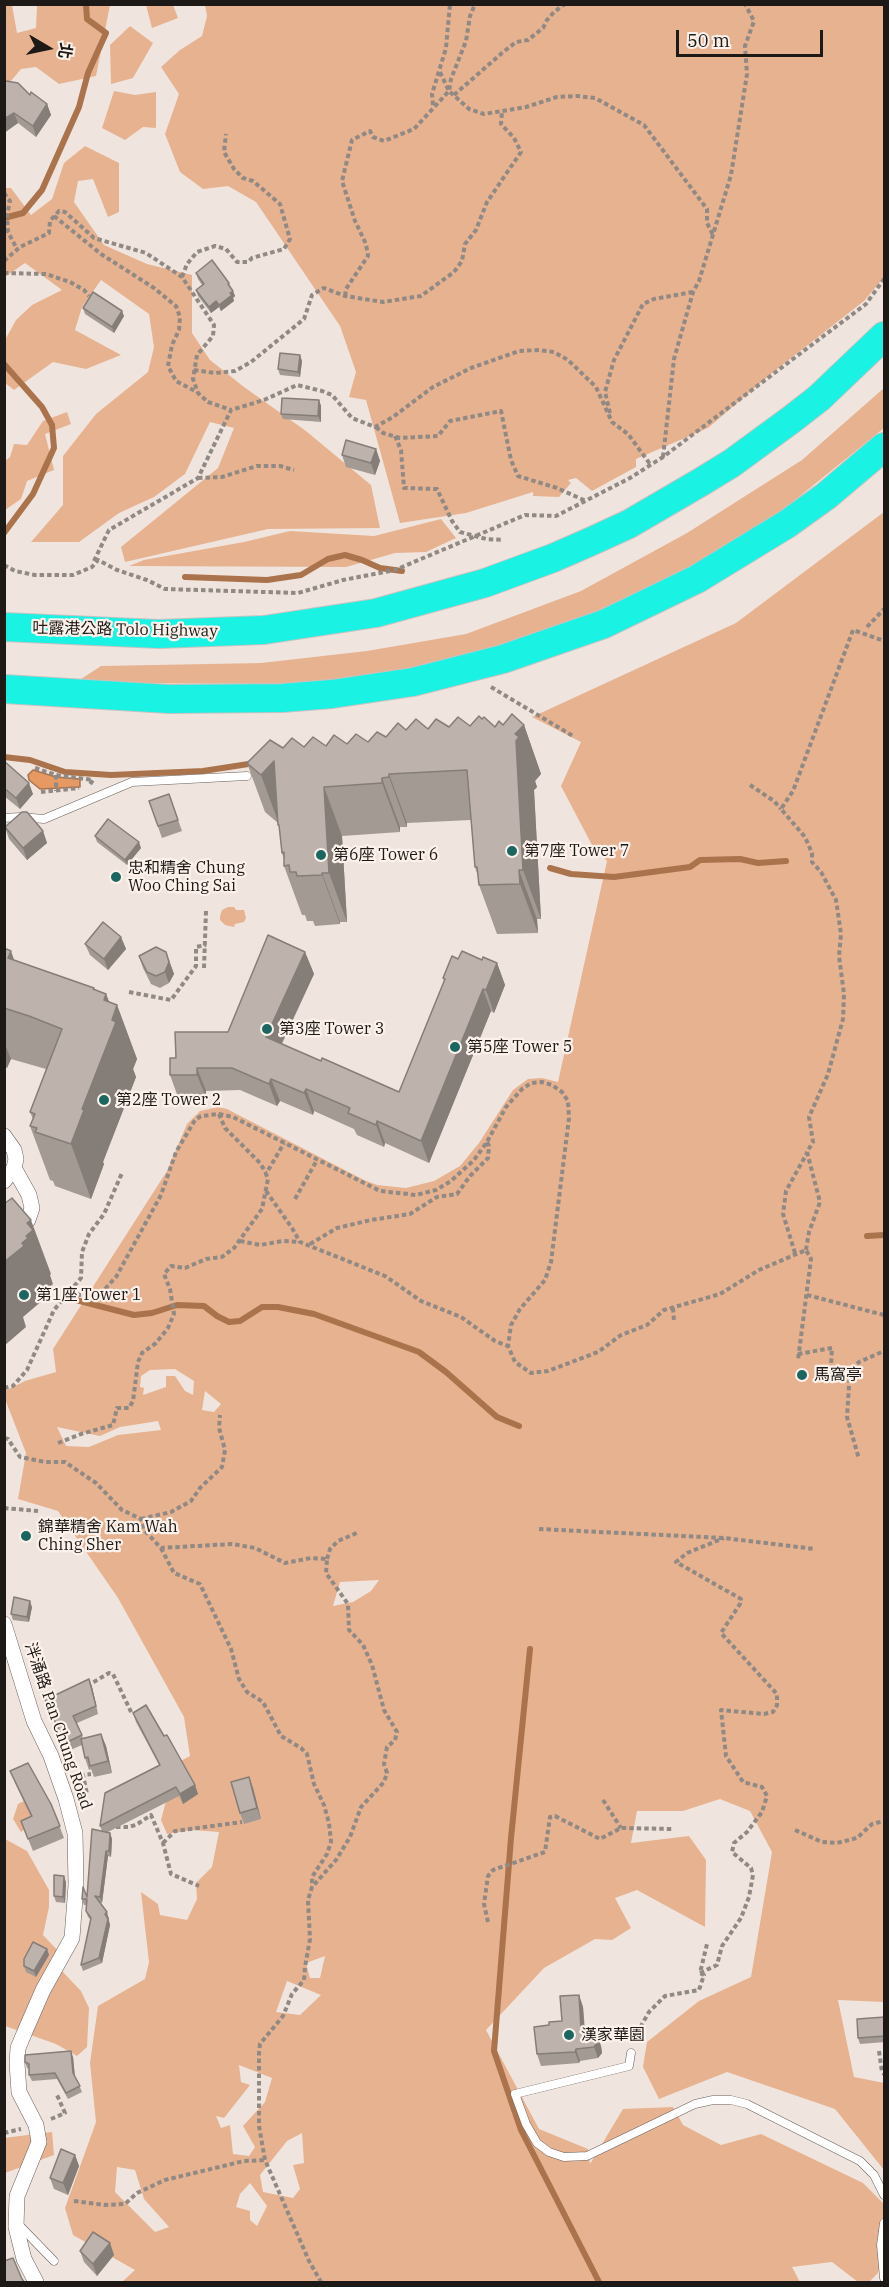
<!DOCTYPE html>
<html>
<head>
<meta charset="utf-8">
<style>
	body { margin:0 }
	#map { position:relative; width:889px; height:2287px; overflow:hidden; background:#f0e5de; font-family:"IBM Plex Serif","Noto Sans TC",serif }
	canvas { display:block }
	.frame { position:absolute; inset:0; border:6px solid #1c1916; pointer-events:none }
	.north { position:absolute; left:18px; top:18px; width:60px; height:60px; -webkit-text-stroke:4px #fdf2eb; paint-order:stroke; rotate:99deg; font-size:16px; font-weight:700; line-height:24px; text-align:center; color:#1c1916 }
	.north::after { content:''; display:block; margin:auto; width:21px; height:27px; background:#1c1916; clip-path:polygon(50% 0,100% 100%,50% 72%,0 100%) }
	.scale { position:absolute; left:676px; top:30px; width:147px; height:27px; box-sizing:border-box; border:3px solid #1c1916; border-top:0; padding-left:8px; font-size:18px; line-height:21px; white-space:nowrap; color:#1c1916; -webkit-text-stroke:4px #fdf2eb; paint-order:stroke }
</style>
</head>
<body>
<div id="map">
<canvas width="889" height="2287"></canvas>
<div class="frame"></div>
<div class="north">北</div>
<div class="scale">50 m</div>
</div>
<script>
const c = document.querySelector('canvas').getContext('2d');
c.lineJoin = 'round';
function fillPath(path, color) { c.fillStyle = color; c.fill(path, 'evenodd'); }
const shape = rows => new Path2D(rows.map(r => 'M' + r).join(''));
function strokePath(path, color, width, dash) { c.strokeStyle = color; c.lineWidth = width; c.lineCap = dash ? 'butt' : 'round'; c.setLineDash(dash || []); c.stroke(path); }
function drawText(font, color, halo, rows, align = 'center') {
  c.font = font + ' "IBM Plex Serif","Noto Sans TC",serif'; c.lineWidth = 4.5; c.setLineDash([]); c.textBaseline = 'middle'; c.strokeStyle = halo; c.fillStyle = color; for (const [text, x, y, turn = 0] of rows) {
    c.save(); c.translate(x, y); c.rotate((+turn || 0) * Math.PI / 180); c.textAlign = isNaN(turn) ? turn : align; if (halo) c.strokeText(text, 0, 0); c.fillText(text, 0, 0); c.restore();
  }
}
const green = shape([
	[5,5,12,5,17,33,36,28,37,5,110,5,96,76,59,84,36,67,21,69,5,88],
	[146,5,173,5,178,18,152,28],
	[205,5,884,5,884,277,864,301,772,373,708,428,636,459,636,467,592,491,576,478,568,480,571,483,559,497,533,496,533,492,466,513,400,523,366,400,349,397,356,372,340,326,256,202,228,186,203,189,180,172,165,134,179,94,161,67,180,50,202,36,207,16],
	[130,26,153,43,133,78,111,84,110,45],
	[114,91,135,95,156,92,156,128,143,127,125,140,102,128],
	[85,146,119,163,119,212,108,217,93,179,78,181,74,202,104,245,147,264,192,275,192,333,210,360,244,387,306,431,371,485,380,528,268,529,125,562,121,547,218,468,234,428,210,422,185,474,154,497,119,513,79,542,31,542,63,505,63,456,96,414,148,372,154,347,149,314,101,280,82,307,75,330,121,355,86,369,53,362,14,390,5,383,5,340,16,320,32,305,62,290,25,263,5,277,5,188,11,188,31,215,52,199,64,163],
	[884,388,884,428,784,509,690,569,581,620,487,651,383,676,310,684,75,683,101,666,261,663,367,651,466,634,581,591,687,533,802,460],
	[67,412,71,424,45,434,54,470,27,481,21,499,5,510,5,461,10,457,14,444,27,445,43,421],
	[884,512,884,2002,838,2000,854,2077,884,2083,884,2170,835,2109,727,2072,659,2099,643,2067,647,2042,699,2001,751,1977,772,1852,750,1811,720,1799,683,1811,637,1811,631,1843,689,1836,706,1860,705,1927,637,1890,615,1898,631,1928,612,1940,595,1939,544,1968,486,2030,539,2129,588,2149,590,2164,623,2109,673,2107,683,2125,721,2145,761,2134,863,2183,884,2204,884,2246,878,2273,869,2282,858,2282,832,2262,792,2267,800,2282,122,2282,135,2270,73,2235,65,2208,96,2122,90,2063,98,2006,145,1979,149,1962,141,1892,158,1904,160,1915,187,1920,197,1899,196,1883,212,1867,219,1832,192,1830,167,1834,161,1820,166,1801,156,1774,190,1756,184,1717,118,1598,58,1511,18,1499,26,1453,5,1399,5,1391,25,1381,56,1372,53,1349,167,1171,187,1124,200,1111,218,1107,227,1109,364,1180,377,1185,406,1188,434,1181,460,1166,479,1143,513,1090,528,1079,542,1078,558,1082,607,861,593,847,561,786,581,742,532,717,736,623],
	[175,1369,194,1381,193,1395,185,1391,175,1376,166,1376,166,1387,143,1395,144,1388,140,1387,141,1376,150,1370],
	[205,1391,221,1404,214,1412,202,1410],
	[158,1421,161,1430,118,1435,89,1447,66,1446,57,1427,100,1436,120,1427],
	[379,1580,371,1591,353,1602,333,1606,340,1582],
	[325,1956,320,1978,310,1978,306,1963],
	[287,1981,321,1995,300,2015,276,2012],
	[239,2065,272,2078,265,2102,243,2126,255,2147,249,2156,233,2154,230,2125,221,2128,216,2116,224,2118,250,2085,241,2082],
	[302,2133,304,2163,293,2165,300,2189,293,2198,263,2192,260,2175,287,2141],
	[117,2167,135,2170,144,2199,169,2227,155,2232,115,2192],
	[250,2183,267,2206,257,2226,250,2220,250,2211,236,2207,240,2194],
	[441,519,456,538,426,552,395,553,346,567,129,566,144,560,244,542,290,531,374,536],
	[228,907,234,907,236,910,244,910,246,918,244,922,235,924,234,927,225,925,220,920,220,916,222,910],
	[28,1799,39,1813,28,1827,21,1832,13,1819,18,1804],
	[5,1839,27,1851,49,1890,49,1907,43,1935,60,1953,61,1970,81,1991,89,2008,87,2047,77,2056,56,2044,5,2026],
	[52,2132,54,2155,5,2173,4,2138]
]);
const water = shape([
	[33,770,56,777,80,779,80,787,40,789,29,780,28,775,33,770]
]);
const stream = shape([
	[4,218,23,213,42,190,79,107,88,73,106,33,87,19,86,4],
	[4,364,42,407,52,425,54,448,33,494,4,533],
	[185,577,267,580,301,575,328,559,345,555,362,560,380,568,402,571],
	[4,757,30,760,65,772,111,775,203,771,255,763],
	[550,868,571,874,614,877,690,867,700,860,740,859,758,863,786,861],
	[867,1236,884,1235],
	[72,1299,134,1315,152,1313,177,1305,204,1306,217,1316,229,1322,240,1321,262,1307,278,1307,314,1314,419,1352,446,1372,497,1417,519,1426],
	[530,1649,511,1838,494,2051,521,2130,599,2282]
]);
const path = shape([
	[440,72,449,91,469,109,484,114,526,107,557,97,577,96,595,98,644,125,707,209,707,223,713,235],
	[454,95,502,53,516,42,528,40,543,28,547,20,554,12,565,4],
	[433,105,432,94,446,48,450,4],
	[4,193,10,201,7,215,8,232,17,249],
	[54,216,101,254,154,288,176,306,180,317,179,330,172,345,168,366,176,381,197,392],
	[4,261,20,247,49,233,50,221,59,211,65,212,94,238,146,253,182,277,214,325,213,336,197,355,193,379,198,393,208,402,231,410],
	[4,273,46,274,70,282,84,290,89,296],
	[182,277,187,264,197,252,215,246,226,249,237,262,248,262,252,258,284,249,290,239,280,204,253,181,243,178,234,169,224,152,226,134],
	[345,296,346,289,368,256,366,244,355,221,342,181,352,140,370,131,373,137,384,141,414,129,449,91,451,79,466,41,470,16,475,4],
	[194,370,215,373,235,371,251,362,304,319,312,295,324,288,345,296,383,302,421,296,454,272,462,261,465,244,476,230,487,202,521,152,514,138,501,124,502,112],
	[610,413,605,392,614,360,643,304,654,299,693,292],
	[376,427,383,433,400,438,438,436,450,421,501,411,511,460,518,476,557,488,586,501],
	[395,436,401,450,404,488,437,489,452,521,460,532,486,539,503,540],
	[663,457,674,359,693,292,699,281,731,175,747,74,745,46,754,21,745,4],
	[198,478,222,477,257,466,280,466,294,470],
	[94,561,109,530,198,478,231,410,264,400,297,385,322,391,332,395,352,418,375,427,393,417,433,387,471,368,519,351,539,350,554,352,568,360,596,387,612,422,628,434,650,464],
	[4,565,15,571,35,575,73,575,92,567,98,560,117,570,147,580,165,589,298,593,343,580,395,570,525,515,556,516,630,478,663,457,866,304,884,279],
	[867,627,884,609],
	[491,687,573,736],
	[35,768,56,775,93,780,89,786],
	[56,775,56,791],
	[750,785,774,801,781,809],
	[41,792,79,788],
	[204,968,206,911],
	[129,992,171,1000,196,966,196,947,206,945],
	[219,1114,225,1128,260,1163,266,1173],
	[266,1191,292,1228,300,1242,385,1276,421,1301,461,1317,495,1341,508,1346],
	[295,1199,317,1160],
	[240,1241,260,1245,283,1241,299,1242],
	[310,1244,337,1228,371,1220,410,1214,437,1197,457,1194,470,1176,488,1158,489,1146,487,1142],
	[806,1250,809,1232,820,1202,807,1152,813,1142,809,1117,828,1074,843,1019,844,994,839,956,841,934,836,900,821,872,812,862,812,853,805,837,781,809,793,791,853,630,884,641],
	[795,1253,783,1214,786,1191,807,1153],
	[71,1289,79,1295,94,1294,104,1290,116,1277,161,1195,176,1152,195,1120,201,1116,219,1114,233,1117,380,1191,416,1195,436,1190,451,1181,474,1160,487,1142,506,1107,522,1089,531,1083,542,1082,552,1085,562,1092,568,1101,569,1118,551,1262,545,1280,520,1309,511,1325,508,1346,515,1362,531,1373,548,1371,598,1352,621,1335,647,1325,664,1310,720,1294,759,1270,806,1250,811,1259,798,1360],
	[807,1295,884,1315],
	[673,1308,674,1321],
	[798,1354,832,1348,830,1382],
	[830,1371,850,1371,859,1362,884,1351],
	[850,1371,847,1417,859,1459],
	[4,1388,13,1386,27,1370,54,1310,81,1278,82,1252,89,1234,104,1214,122,1173],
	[4,1438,8,1439,20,1457,45,1462,65,1462,96,1483,122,1510,141,1519,145,1531,161,1548,232,1544,255,1548,285,1563,311,1558,327,1559,326,1573,348,1604,349,1630,363,1645,372,1665,384,1710,397,1732,395,1740,387,1747,384,1764,387,1773,384,1782,361,1807,350,1837,336,1860,312,1887,308,1900,310,1939,305,1967,304,1980,292,1994,283,2016,260,2044,259,2052,259,2126,265,2160,309,2261,321,2282],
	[58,1443,81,1434,113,1425,117,1408,129,1408,133,1401,138,1362,142,1353,156,1343,168,1328,174,1314,170,1289,164,1274,171,1266,185,1268,206,1259,222,1257,234,1248,262,1209,268,1179,266,1174,284,1143],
	[4,1508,38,1511],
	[141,1519,171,1512,191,1501,200,1488,222,1467,225,1450,219,1428,220,1415],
	[539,1529,724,1538,815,1549],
	[161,1548,174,1573,200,1584,231,1649,239,1679,247,1692,263,1702,281,1736,301,1748,307,1754,314,1784,324,1805,329,1823,331,1842,327,1854,312,1877,312,1887],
	[327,1559,330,1549,338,1541,359,1532],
	[87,1686,109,1673,113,1674,132,1714],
	[81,1795,87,1794,83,1775,91,1774],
	[603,1800,621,1828],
	[116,1827,128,1827,136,1825,151,1815,163,1843,171,1874,199,1886],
	[795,1830,822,1842,837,1843,857,1838,872,1824,884,1821],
	[163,1843,175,1831,242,1822],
	[488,1922,484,1904,488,1876,493,1870,545,1852,550,1817,555,1816,600,1839,621,1828,673,1829],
	[700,1973,717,1965,722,1946,741,1918,749,1897,753,1875,751,1868,732,1852,734,1843,747,1832,762,1812,767,1796,762,1787,743,1782,726,1756,721,1710,764,1714,773,1712,777,1705,777,1694,721,1633,740,1604,741,1599,676,1562,687,1553,724,1538],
	[635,2041,637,2033,649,2012,665,1996,699,1990,704,1975,700,1973,707,1944],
	[879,2051,882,2072,884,2074],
	[51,2119,65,2113,57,2095],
	[4,2133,21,2129],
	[74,2201,105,2205,125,2204,137,2193,165,2180,244,2161,265,2160]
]);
const service = shape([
	[4,818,20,817,44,819,132,782,247,776],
	[631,2053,629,2066,515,2094,526,2124,537,2143,549,2152,564,2157,587,2156,695,2104,713,2100,731,2100,747,2104,860,2161,874,2175,884,2195],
	[884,2223,881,2245,884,2278],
	[19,2225,54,2261]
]);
const minor = shape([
	[4,1136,14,1150,16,1159,14,1168,4,1181],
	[4,1241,28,1220,32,1208,29,1195,14,1168],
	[4,1624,34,1721,51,1756,66,1799,75,1833,76,1885,72,1938,43,1990,26,2029,18,2048,17,2063,19,2092,36,2125,39,2142,17,2196,16,2227,24,2259,36,2282]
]);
const motorway = shape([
	[4,627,159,634,264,630,376,613,485,583,553,558,592,541,629,524,701,482,732,463,792,419,819,398,884,336],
	[4,689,169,699,282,698,332,694,413,682,503,659,604,624,697,579,787,524,826,496,884,447]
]);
const wall = shape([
	[4,83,30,95,47,104,51,115,36,137,18,123,4,133],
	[196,273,229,283,235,296,233,298,234,301,221,311,219,307,211,313,198,296,196,290,202,285,198,279],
	[83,308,124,316,114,333,85,314],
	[302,361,300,377,280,375,278,369],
	[319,400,321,406,321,422,283,419,281,414],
	[376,449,380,461,375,475,346,467,342,455],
	[503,725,524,725,541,774,535,781,537,787,534,790,541,919,537,919,538,933,497,934,479,885,478,876,475,867,471,820,407,823,407,827,400,827,400,832,342,836,347,922,340,922,340,924,315,926,313,921,307,921,305,915,302,915,284,866,284,859,282,853,280,831,278,823,265,812,247,763,283,748,368,742,406,730,470,726,495,727],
	[4,761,33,794,20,809,4,796],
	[169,794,182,831,162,838,149,801],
	[5,827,43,831,47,843,27,860,9,839],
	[95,836,141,848,127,865,97,842],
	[121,937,126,949,108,970,90,955,85,944],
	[4,948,14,960,106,994,109,1002,117,1005,137,1059,133,1069,136,1077,103,1162,104,1164,91,1199,55,1186,53,1181,50,1180,30,1126,33,1119,30,1112,46,1069,11,1059,7,1068,4,1067],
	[166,952,174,974,169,983,160,988,151,984,143,968,139,956],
	[305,952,314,974,282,1044,321,1061,399,1092,444,981,443,978,458,959,482,960,497,963,505,985,494,1013,491,1011,429,1163,385,1143,384,1147,357,1135,354,1129,314,1111,313,1115,280,1101,277,1106,240,1090,206,1091,206,1097,178,1097,170,1075,176,1058,228,1032],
	[32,1607,29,1622,13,1620,11,1614],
	[92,1687,98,1714,77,1723,83,1738,101,1734,106,1746,112,1773,94,1777,91,1769,89,1770,85,1758,82,1745,68,1751,45,1700],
	[133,1713,164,1736,195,1785,198,1794,183,1804,179,1796,108,1832,110,1833,112,1839,111,1857,108,1856,102,1903,100,1902,109,1918,108,1919,110,1925,102,1963,83,1971,81,1965,91,1920,88,1917,86,1911,87,1905,84,1905,82,1899,87,1897,102,1831,100,1826,159,1765,136,1722],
	[10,1771,51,1804,64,1838,33,1851,21,1821,31,1817,15,1783],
	[249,1777,253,1788,261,1819,244,1824,240,1813],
	[66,1882,65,1903,56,1902,54,1896],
	[47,1949,49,1955,36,1977,26,1972,24,1966],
	[579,1995,583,2007,585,2029,601,2046,602,2053,598,2058,580,2061,579,2063,541,2066,537,2054,549,2025,562,2021],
	[885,2017,885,2042,860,2044,858,2038],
	[73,2057,75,2076,82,2092,68,2099,57,2079,32,2081,29,2075,29,2069,27,2068,25,2062],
	[75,2155,79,2166,68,2195,54,2189,50,2178],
	[110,2243,114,2255,97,2276,84,2262,80,2251]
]);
const shadedWall = shape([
	[47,104,51,115,36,137,33,126],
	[14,113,18,123,4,133,4,119],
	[233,291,235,296,233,298,234,301,221,311,219,305],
	[216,301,219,307,211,313,209,307],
	[122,311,124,316,114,333,112,327],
	[300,355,302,361,300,377,298,372],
	[319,400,321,406,321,422,318,416],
	[376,449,380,461,375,475,371,463],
	[524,725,541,774,535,781,537,787,534,790,541,919,523,870,515,734],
	[274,761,279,824,261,775],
	[389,774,407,823,407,827,389,777],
	[382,778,400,827,400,832,382,783],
	[29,783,33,794,20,809,16,798],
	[324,787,342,836,347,922,329,873],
	[43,831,47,843,27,860,23,848],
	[139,842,141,848,127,865,125,860],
	[519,870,537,919,538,933,520,884],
	[322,873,340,922,340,924,322,875],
	[121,937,126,949,108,970,104,959],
	[11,951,30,1005,8,958],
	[166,952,174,974,169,983,165,972],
	[305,952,314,974,274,1059,266,1037],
	[497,963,505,985,494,1013,486,990],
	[94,988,111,1035,104,1000,106,994,114,1014,117,1005,137,1059,133,1069,136,1077,103,1162,104,1164,91,1199,71,1144,82,1109],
	[483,989,491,1011,429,1163,421,1141],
	[4,1042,11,1059,7,1068,4,1060],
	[197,1068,206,1091,206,1097,197,1075],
	[271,1079,280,1101,277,1106,269,1084],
	[306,1089,314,1111,313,1115,304,1093],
	[377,1121,385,1143,384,1147,376,1125],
	[31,1220,51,1274,50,1275,53,1284,47,1290,47,1292,42,1297,43,1300,23,1317,26,1327,4,1346,4,1262,22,1243,26,1236,27,1223],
	[30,1601,32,1607,29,1622,27,1617],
	[89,1679,92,1687,98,1714,96,1706],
	[101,1734,106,1746,112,1773,108,1761],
	[249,1777,253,1788,261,1819,257,1808],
	[195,1785,198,1794,183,1804,180,1794],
	[110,1833,112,1839,111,1857,109,1851],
	[106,1851,108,1856,102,1903,100,1897],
	[64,1876,66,1882,65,1903,63,1897],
	[107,1912,110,1925,102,1963,99,1958,105,1914],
	[47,1949,49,1955,36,1977,34,1971],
	[579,1995,583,2007,585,2041,581,2029],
	[597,2034,601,2046,602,2053,598,2058,594,2047],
	[576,2049,580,2061,579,2063,575,2052],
	[71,2051,73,2057,75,2079,73,2073],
	[75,2155,79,2166,68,2195,63,2183],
	[110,2243,114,2255,97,2276,93,2264]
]);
const building = shape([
	[6,81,18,83,30,95,31,92,47,104,33,126,14,113,4,119,4,83,6,81],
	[212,260,229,283,228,284,233,291,230,293,232,295,219,305,216,301,209,307,196,290,204,284,196,273,212,260],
	[93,292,122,311,112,327,83,308,93,292],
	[280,353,300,355,298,372,278,369,280,353],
	[282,398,319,400,318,416,281,414,282,398],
	[346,440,376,449,371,463,342,455,346,440],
	[512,714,524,725,515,734,519,737,516,741,523,870,519,870,520,884,479,885,477,867,475,867,467,770,389,774,389,777,382,778,382,783,324,787,329,873,322,873,322,875,297,876,296,872,290,872,289,865,284,866,284,852,282,853,279,825,278,825,274,761,261,775,247,763,270,740,283,748,292,738,304,747,313,737,326,746,334,735,347,744,356,734,368,742,377,732,386,737,398,723,406,730,416,719,428,729,436,719,449,727,458,717,470,726,479,716,482,719,484,717,495,727,499,721,503,725,512,714],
	[4,761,29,783,16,798,4,788,4,761],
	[169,794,178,820,158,826,149,801,169,794],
	[22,812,27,812,43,831,23,848,5,827,22,812],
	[108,819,139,842,125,860,95,836,108,819],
	[103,922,121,937,104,959,85,944,103,922],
	[268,935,305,952,266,1037,321,1061,322,1058,399,1092,445,979,443,978,452,956,458,959,462,951,482,960,483,957,497,963,486,990,483,989,421,1141,377,1121,376,1125,348,1113,350,1108,306,1089,304,1093,271,1079,269,1084,232,1068,197,1068,197,1075,170,1075,170,1058,176,1058,175,1032,228,1032,268,935],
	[156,947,166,952,169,962,165,972,156,976,147,972,139,956,156,947],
	[4,948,11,951,8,958,94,988,93,989,106,994,104,1000,117,1005,112,1020,116,1022,82,1109,84,1110,71,1144,35,1132,37,1128,30,1126,35,1114,30,1112,62,1029,29,1016,4,1008,4,948],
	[12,1198,31,1220,27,1223,33,1230,26,1236,28,1238,22,1243,24,1246,4,1262,4,1204,12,1198],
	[14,1597,30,1601,27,1617,11,1614,14,1597],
	[89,1679,96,1706,73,1716,82,1735,65,1743,45,1700,89,1679],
	[146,1705,164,1736,167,1735,195,1785,180,1794,176,1787,100,1826,105,1793,160,1765,133,1713,146,1705],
	[101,1734,108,1761,90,1766,88,1757,85,1758,81,1739,101,1734],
	[28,1763,51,1804,60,1826,28,1839,21,1821,32,1816,10,1771,28,1763],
	[249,1777,257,1808,240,1813,231,1782,249,1777],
	[92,1829,110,1833,109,1851,106,1851,100,1897,95,1896,107,1912,105,1914,108,1919,99,1958,81,1965,91,1918,86,1911,87,1899,82,1899,83,1887,87,1897,92,1829],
	[54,1875,64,1876,63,1897,54,1896,54,1875],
	[33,1942,47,1949,34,1971,24,1966,24,1959,33,1942],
	[579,1995,581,2029,592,2029,597,2034,598,2041,594,2047,576,2049,575,2052,537,2054,534,2027,549,2025,549,2022,562,2021,560,1996,579,1995],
	[885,2017,885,2036,858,2038,857,2019,885,2017],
	[71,2051,73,2073,80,2086,66,2093,55,2073,29,2075,29,2064,25,2062,25,2055,71,2051],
	[61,2149,75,2155,63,2183,50,2178,61,2149],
	[93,2232,110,2243,93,2264,80,2251,93,2232],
	[13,2258,22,2279,25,2283,4,2283,4,2261,13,2258]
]);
const markers = [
	[512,851,6,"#1b6660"],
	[321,855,6,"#1b6660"],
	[116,877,6,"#1b6660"],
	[267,1029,6,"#1b6660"],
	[455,1047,6,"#1b6660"],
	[104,1100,6,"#1b6660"],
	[24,1295,6,"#1b6660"],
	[802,1375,6,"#1b6660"],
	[26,1536,6,"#1b6660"],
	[569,2035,6,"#1b6660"]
];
const streetNames = [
	["吐露港公路 Tolo Highway",125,630,1],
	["泮涌路 Pan Chung Road",58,1726,71]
];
const poiNames = [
	["第7座 Tower 7",524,851],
	["第6座 Tower 6",333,855],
	["忠和精舍 Chung",128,868],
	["Woo Ching Sai",128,886],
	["第3座 Tower 3",279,1029],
	["第5座 Tower 5",467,1047],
	["第2座 Tower 2",116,1100],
	["第1座 Tower 1",36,1295],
	["馬窩亭",814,1375],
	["錦華精舍 Kam Wah",38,1527],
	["Ching Sher",38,1545],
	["漢家華園",581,2035]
];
fillPath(green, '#e7b290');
fillPath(water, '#e79963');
strokePath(water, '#aa734c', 1.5);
strokePath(stream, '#aa734c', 6);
strokePath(service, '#685f59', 9);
strokePath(minor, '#685f59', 16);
strokePath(motorway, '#c4c3c2', 30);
strokePath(path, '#918984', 4, [4.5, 3]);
strokePath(service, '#fff', 8);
strokePath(minor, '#fff', 15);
strokePath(motorway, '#1af2e4', 28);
fillPath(wall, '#a39a94');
fillPath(shadedWall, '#857d78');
fillPath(building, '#beb3ac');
strokePath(building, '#857d78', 1.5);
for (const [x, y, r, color] of markers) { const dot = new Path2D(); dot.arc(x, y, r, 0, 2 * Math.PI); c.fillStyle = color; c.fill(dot); strokePath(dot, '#fdf2eb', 2); }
drawText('16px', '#1c1916', '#fdf2eb', streetNames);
drawText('16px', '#1c1916', '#fdf2eb', poiNames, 'left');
</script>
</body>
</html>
